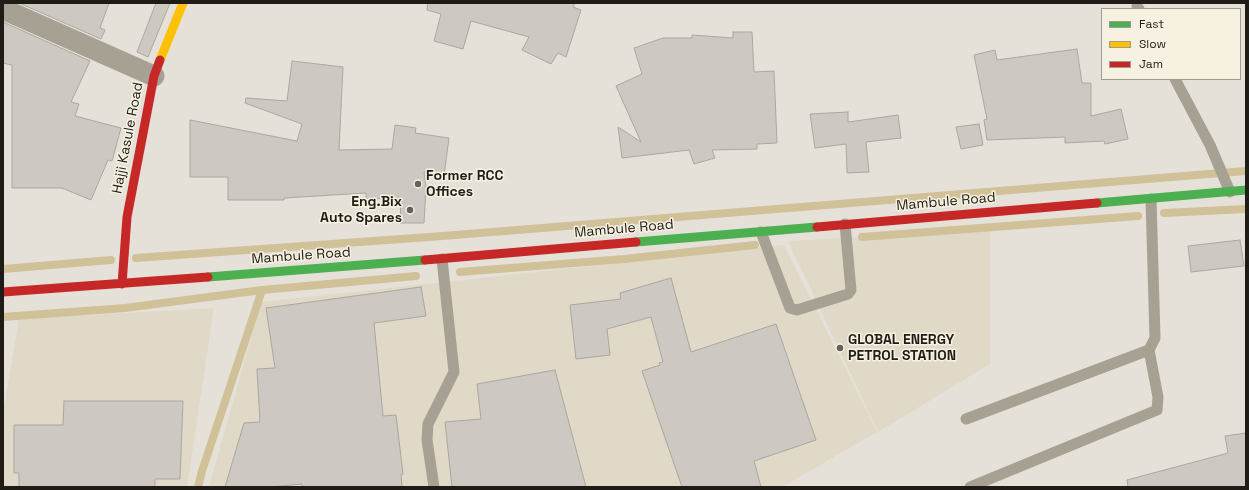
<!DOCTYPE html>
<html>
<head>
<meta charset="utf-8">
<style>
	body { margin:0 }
	#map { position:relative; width:1249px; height:490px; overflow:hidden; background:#e5e1d8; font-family:"Space Grotesk",sans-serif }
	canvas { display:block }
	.frame { position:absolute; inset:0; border:4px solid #1f1c17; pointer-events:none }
	.legend { position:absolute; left:1101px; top:8px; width:140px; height:72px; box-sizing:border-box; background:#f7f1e1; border:1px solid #a19c90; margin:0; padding:5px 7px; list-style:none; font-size:12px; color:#1f1c17 }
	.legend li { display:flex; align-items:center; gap:8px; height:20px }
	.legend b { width:20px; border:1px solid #a19c90 }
</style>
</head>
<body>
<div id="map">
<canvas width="1249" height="490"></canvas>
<div class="frame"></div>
<ul class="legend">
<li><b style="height:5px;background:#4caf50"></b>Fast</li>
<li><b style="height:5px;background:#ffc107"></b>Slow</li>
<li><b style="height:5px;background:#c62828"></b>Jam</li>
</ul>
</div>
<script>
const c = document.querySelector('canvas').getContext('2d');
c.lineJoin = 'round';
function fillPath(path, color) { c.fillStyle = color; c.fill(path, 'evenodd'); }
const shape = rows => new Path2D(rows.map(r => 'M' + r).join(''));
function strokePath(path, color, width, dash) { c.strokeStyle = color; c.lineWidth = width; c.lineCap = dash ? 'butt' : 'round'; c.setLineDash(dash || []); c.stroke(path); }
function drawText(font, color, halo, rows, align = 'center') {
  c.font = font + ' "Space Grotesk",sans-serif'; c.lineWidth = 3; c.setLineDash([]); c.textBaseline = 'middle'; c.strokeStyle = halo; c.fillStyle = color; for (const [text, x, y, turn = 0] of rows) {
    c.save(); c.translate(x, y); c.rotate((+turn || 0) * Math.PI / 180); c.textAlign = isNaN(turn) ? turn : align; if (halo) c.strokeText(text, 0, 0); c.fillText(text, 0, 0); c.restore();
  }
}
const built = shape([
	[990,230,990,364,878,432,788,241],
	[784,245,877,432,782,487,209,487,261,302],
	[214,308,187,487,3,487,3,414,19,319]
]);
const stream = shape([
	[1164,213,1246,209],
	[862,237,1138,216],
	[136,258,443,236,1246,171],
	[3,269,111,260],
	[460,272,624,259,755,245],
	[3,317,125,308,262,290],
	[198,487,202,471,262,290,416,276]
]);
const building = shape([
	[19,3,109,3,100,28,105,30,101,39,19,3],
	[156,3,170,3,148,57,137,52,156,3],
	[428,3,575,3,573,7,581,10,566,57,558,53,551,64,522,50,529,37,471,21,463,49,434,41,441,14,427,10,428,3],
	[3,22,90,61,71,102,79,104,75,116,121,128,112,161,108,160,91,200,62,188,12,188,12,65,3,63,3,22],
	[733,32,752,32,754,72,774,71,777,143,757,144,757,149,712,150,715,158,694,164,689,150,622,158,618,127,641,142,616,86,642,74,634,48,663,38,692,38,692,35,733,38,733,32],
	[1077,49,1082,83,1091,83,1091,116,1121,109,1128,139,1105,144,1104,141,1065,143,1065,137,987,140,984,120,987,119,974,55,995,50,997,60,1077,49],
	[292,61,343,67,339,150,392,149,395,125,416,128,415,133,449,138,444,176,424,172,426,187,424,223,400,223,401,198,366,199,366,193,284,198,284,200,228,200,228,177,190,177,190,120,297,141,302,124,245,103,246,98,287,101,292,61],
	[848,112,848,122,898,115,901,138,866,142,869,172,847,173,846,144,815,148,810,114,848,112],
	[979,124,983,145,961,149,956,127,979,124],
	[1240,240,1244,266,1191,272,1188,246,1240,240],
	[671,278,691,352,776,324,816,440,754,461,761,487,682,487,642,371,660,365,659,363,663,362,651,317,607,329,610,355,576,359,570,305,621,299,620,293,671,278],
	[421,287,426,316,374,323,383,416,396,415,403,474,401,475,402,487,302,487,302,484,270,487,225,487,244,423,260,422,257,369,275,368,266,308,421,287],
	[555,370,586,487,452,487,445,422,481,419,477,384,555,370],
	[64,401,183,401,180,479,155,479,155,487,19,487,19,473,14,473,14,425,63,425,64,401],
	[1246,433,1246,487,1128,487,1127,480,1228,453,1225,436,1246,433]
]);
const lane = shape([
	[1137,6,1139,9],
	[1175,79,1210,145,1230,192],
	[761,232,790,308,797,310,848,294,851,290,845,224],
	[966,419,1149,350,1155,338,1151,199],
	[434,487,427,440,428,424,454,372,442,259],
	[970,487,1157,410,1158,397,1149,350]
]);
const street = shape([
	[3,9,154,76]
]);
const fast = shape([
	[1097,203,1246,190],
	[636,242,817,227],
	[208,277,425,260]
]);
const slow = shape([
	[160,60,183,3]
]);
const jam = shape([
	[817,227,1097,203],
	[425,260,636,242],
	[122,284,127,217,154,76,160,60],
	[3,292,208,277]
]);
const markers = [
	[418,184,4,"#64615b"],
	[410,210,4,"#64615b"],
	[840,348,4,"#64615b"]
];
const streetNames = [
	["Hajji Kasule Road",128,138,-79],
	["Mambule Road",946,202,-5],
	["Mambule Road",624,229,-5],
	["Mambule Road",301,256,-4]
];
const poiNames = [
	["Former RCC",426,176],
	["Offices",426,192],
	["Eng.Bix",402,202,"right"],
	["Auto Spares",402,218,"right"],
	["GLOBAL ENERGY",848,340],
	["PETROL STATION",848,356]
];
fillPath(built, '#e0d9c8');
strokePath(stream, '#d1c198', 8);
fillPath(building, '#cdc9c2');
strokePath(building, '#aaa7a0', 1);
strokePath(lane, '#a7a194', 11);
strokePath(street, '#a7a194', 21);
strokePath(fast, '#4caf50', 9);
strokePath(slow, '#ffc107', 9);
strokePath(jam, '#c62828', 9);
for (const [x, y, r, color] of markers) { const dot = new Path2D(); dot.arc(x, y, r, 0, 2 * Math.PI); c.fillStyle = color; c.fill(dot); strokePath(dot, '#f7f1e1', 1.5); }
drawText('14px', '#1f1c17', '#f7f1e1', streetNames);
drawText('bold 14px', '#1f1c17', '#f7f1e1', poiNames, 'left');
</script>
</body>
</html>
